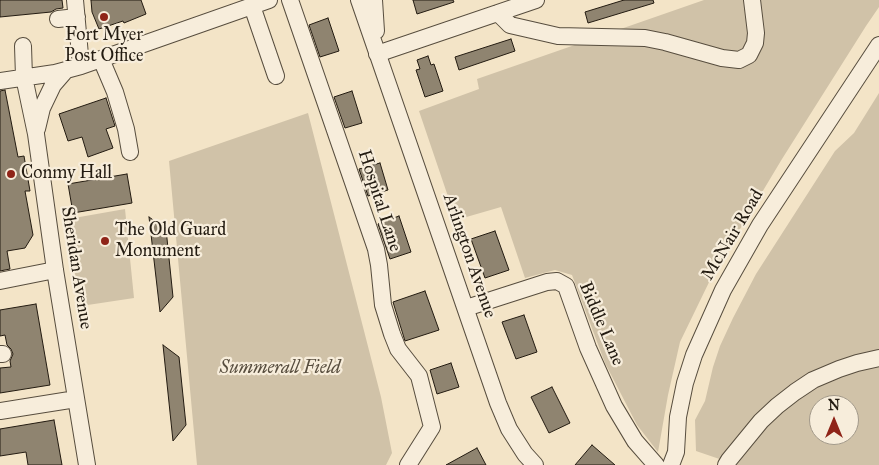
<!DOCTYPE html>
<html>
<head>
<meta charset="utf-8">
<style>
	body { margin:0 }
	#map { position:relative; width:879px; height:465px; overflow:hidden; background:#f3e4c7; font-family:"IM FELL Great Primer",serif }
	canvas { display:block }
	.north { position:absolute; left:809px; top:395px; width:50px; height:50px; box-sizing:border-box; background:#f7eddb; border:1px solid #a2998a; border-radius:50%; rotate:0deg; font-size:14px; font-weight:700; line-height:20px; text-align:center; color:#231b11 }
	.north::after { content:''; display:block; margin:auto; width:18px; height:22px; background:#8f2418; clip-path:polygon(50% 0,100% 100%,50% 72%,0 100%) }
</style>
</head>
<body>
<div id="map">
<canvas width="879" height="465"></canvas>
<div class="north">N</div>
</div>
<script>
const c = document.querySelector('canvas').getContext('2d');
c.lineJoin = 'round';
function fillPath(path, color) { c.fillStyle = color; c.fill(path, 'evenodd'); }
const shape = rows => new Path2D(rows.map(r => 'M' + r).join(''));
function strokePath(path, color, width, dash) { c.strokeStyle = color; c.lineWidth = width; c.lineCap = dash ? 'butt' : 'round'; c.setLineDash(dash || []); c.stroke(path); }
function drawText(font, color, halo, rows, align = 'center') {
  c.font = font + ' "IM FELL Great Primer",serif'; c.lineWidth = 4.5; c.setLineDash([]); c.textBaseline = 'middle'; c.strokeStyle = halo; c.fillStyle = color; for (const [text, x, y, turn = 0] of rows) {
    c.save(); c.translate(x, y); c.rotate((+turn || 0) * Math.PI / 180); c.textAlign = isNaN(turn) ? turn : align; if (halo) c.strokeText(text, 0, 0); c.fillText(text, 0, 0); c.restore();
  }
}
const green = shape([
	[704,0,879,0,879,7,866,26,782,159,713,274,680,342,668,395,658,452,637,425,605,363,572,275,555,270,525,278,501,207,456,220,419,111,479,89,477,79],
	[879,93,879,465,737,465,696,451,695,420,705,401,713,367,720,346,733,318,756,274,835,151,854,133],
	[819,405,849,405,849,435,819,435],
	[308,113,381,397,392,453,386,465,197,465,169,161],
	[125,209,134,298,81,306,69,243,74,218]
]);
const building = shape([
	[0,0,62,0,63,8,56,9,51,12,0,17,0,0],
	[91,0,141,0,146,14,124,23,123,21,99,29,92,12,91,0],
	[413,0,453,0,454,2,417,14,413,0],
	[624,0,653,0,654,3,588,23,585,12,624,0],
	[328,18,339,51,320,57,309,25,328,18],
	[511,39,515,51,459,70,455,57,511,39],
	[428,56,431,65,434,64,443,91,425,97,416,70,420,69,417,60,428,56],
	[5,90,18,157,24,156,30,191,25,191,33,235,25,248,7,251,10,269,0,271,0,91,5,90],
	[352,91,362,123,345,128,334,97,352,91],
	[106,98,115,126,106,129,113,148,88,157,82,137,68,141,59,114,106,98],
	[380,163,388,190,368,196,359,169,380,163],
	[127,174,132,203,73,213,68,184,127,174],
	[399,216,411,252,390,259,378,224,399,216],
	[149,217,166,229,173,297,160,312,149,217],
	[495,231,509,270,485,278,471,239,495,231],
	[425,291,439,330,405,341,393,302,425,291],
	[36,304,50,385,0,393,0,368,11,367,10,361,13,354,11,349,7,345,5,335,0,336,0,310,36,304],
	[524,315,537,352,516,359,502,322,524,315],
	[163,345,179,357,186,425,173,441,163,345],
	[451,363,459,387,437,394,430,370,451,363],
	[552,387,570,423,549,433,531,397,552,387],
	[54,420,62,465,28,465,26,452,0,456,0,429,54,420],
	[592,445,615,465,575,465,592,445],
	[477,448,486,465,446,465,477,448]
]);
const minor = shape([
	[75,0,81,66],
	[290,0,376,249,379,265,383,305,392,334,398,349,419,376,432,427,408,465],
	[359,0,498,403,509,429,525,454,535,465],
	[374,0,376,31],
	[252,6,276,76],
	[498,13,510,25,558,36,645,38,665,42,722,58,739,60,749,55,755,43,756,33,752,0],
	[58,19,77,17],
	[23,46,24,77,36,134,55,270,87,465],
	[377,54,536,0],
	[101,59,115,92,126,129,130,152],
	[0,81,55,73,81,66,269,0],
	[37,129,42,108,53,85,66,70],
	[0,281,55,270],
	[466,308,547,282,557,281,566,286,588,348,614,406,635,441,656,465],
	[0,354,3,354],
	[0,411,76,399],
	[671,465,676,452,678,417,685,383,694,355,723,290,760,225,879,45],
	[726,465,729,460,761,421,777,406,795,392,813,380,839,369,857,363,879,358]
]);
const markers = [
	[104,17,5,"#8f2418"],
	[11,174,5,"#8f2418"],
	[105,241,5,"#8f2418"]
];
const poiNames = [
	["Fort Myer",104,36,"center"],
	["Post Office",104,57,"center"],
	["Conmy Hall",21,174],
	["The Old Guard",115,231],
	["Monument",115,252]
];
const streetNames = [
	["Hospital Lane",379,201,72],
	["McNair Road",733,235,-59],
	["Arlington Avenue",469,256,71],
	["Sheridan Avenue",76,268,81],
	["Biddle Lane",601,324,67]
];
const parkNames = [
	["Summerall Field",280,369]
];
fillPath(green, '#d0c2a8');
fillPath(building, '#8f8470');
strokePath(building, '#231b11', 1);
strokePath(minor, '#574d3e', 18);
strokePath(minor, '#f7eddb', 16);
for (const [x, y, r, color] of markers) { const dot = new Path2D(); dot.arc(x, y, r, 0, 2 * Math.PI); c.fillStyle = color; c.fill(dot); strokePath(dot, '#f7eddb', 2); }
drawText('18px', '#231b11', '#f7eddb', poiNames, 'left');
drawText('18px', '#231b11', '#f7eddb', streetNames);
drawText('italic 18px', '#574d3e', '#f7eddb', parkNames);
</script>
</body>
</html>
